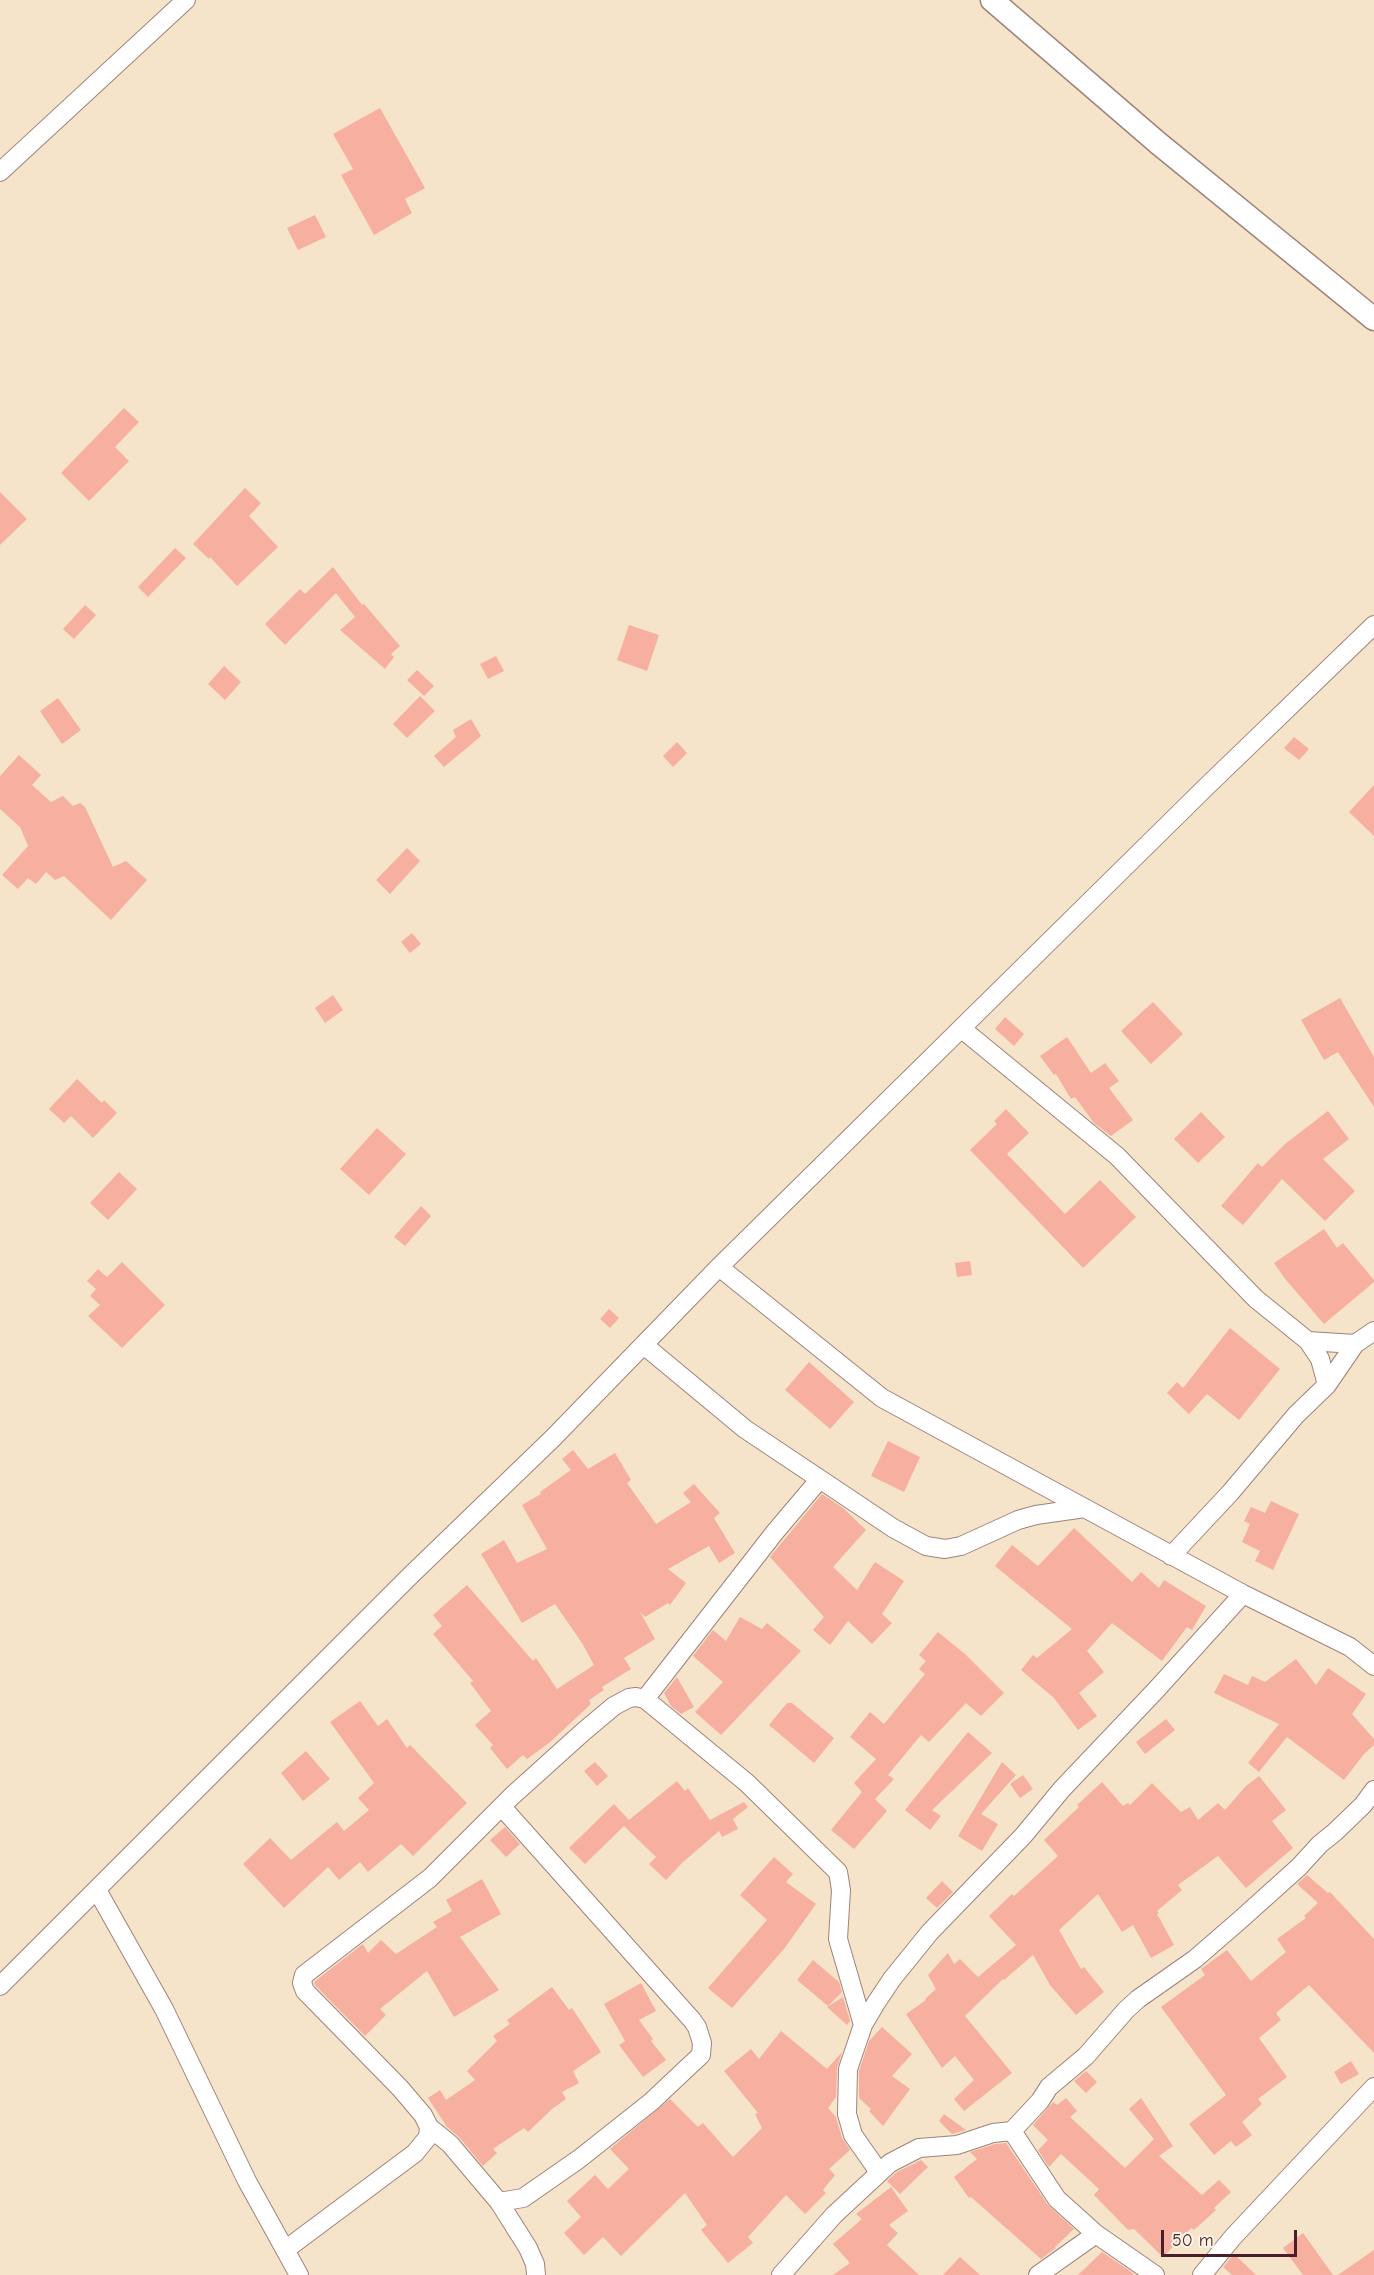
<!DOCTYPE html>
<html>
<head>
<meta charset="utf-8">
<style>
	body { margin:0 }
	#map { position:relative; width:1374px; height:2275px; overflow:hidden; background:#f6e4ca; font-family:"Comic Neue",sans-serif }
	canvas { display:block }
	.scale { position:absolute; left:1161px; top:2230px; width:136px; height:27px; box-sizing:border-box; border:3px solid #4a1f2b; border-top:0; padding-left:8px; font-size:18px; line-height:21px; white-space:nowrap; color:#4a1f2b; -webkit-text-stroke:4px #fcf5e5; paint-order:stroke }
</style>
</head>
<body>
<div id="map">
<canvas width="1374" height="2275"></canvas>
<div class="scale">50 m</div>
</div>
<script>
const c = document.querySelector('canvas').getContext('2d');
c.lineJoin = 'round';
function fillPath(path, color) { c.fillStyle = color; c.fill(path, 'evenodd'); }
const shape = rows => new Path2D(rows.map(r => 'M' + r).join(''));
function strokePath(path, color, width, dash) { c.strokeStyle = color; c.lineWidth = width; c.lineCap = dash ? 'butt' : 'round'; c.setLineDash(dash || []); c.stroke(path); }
const building = shape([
	[380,108,425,188,405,199,412,213,374,235,341,175,353,169,333,134],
	[315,215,326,237,298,250,287,228],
	[124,408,139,422,115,447,129,461,89,501,61,473],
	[245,488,261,503,249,516,278,547,237,586,210,557,209,559,193,544],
	[0,492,27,519,0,545],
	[175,548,186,558,148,597,138,587],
	[333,567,362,605,364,604,400,646,391,654,394,657,385,669,340,630,355,617,336,593,285,645,265,624,300,589,305,594],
	[85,605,96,615,74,639,63,629],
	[629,625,659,635,647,671,617,660],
	[496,656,504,671,488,679,480,664],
	[224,666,241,682,225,700,208,684],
	[417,670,434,686,424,696,407,680],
	[420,696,435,711,407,738,393,724],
	[58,698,81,730,62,744,40,711],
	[471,719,481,736,444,767,434,756,456,737,453,730],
	[1294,737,1309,749,1299,760,1284,748],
	[677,742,687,753,673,767,663,756],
	[19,755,41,775,32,785,51,802,63,796,73,806,80,803,85,807,113,867,126,861,147,880,111,920,64,876,55,880,46,872,36,884,28,878,18,889,2,875,28,846,20,827,0,809,0,776],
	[1374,785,1374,836,1349,812],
	[407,848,420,861,390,894,376,880],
	[412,933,421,944,410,953,401,942],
	[333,995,343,1010,325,1023,315,1008],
	[1340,998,1374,1057,1374,1107,1338,1052,1324,1060,1301,1020],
	[1153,1002,1183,1034,1151,1064,1121,1031],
	[1005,1017,1024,1034,1014,1046,995,1029],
	[1067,1037,1091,1073,1105,1063,1119,1081,1109,1088,1133,1120,1111,1136,1094,1123,1075,1097,1071,1099,1056,1074,1054,1075,1040,1056],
	[77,1079,102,1103,104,1100,117,1113,93,1138,71,1116,64,1123,49,1109],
	[1006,1109,1029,1133,1007,1154,1065,1214,1100,1180,1136,1217,1083,1268,970,1150,997,1124,994,1121],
	[1328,1111,1349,1139,1323,1159,1355,1191,1325,1221,1282,1179,1243,1225,1221,1206,1258,1163,1262,1167,1285,1144],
	[1201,1112,1225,1137,1198,1163,1174,1139],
	[377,1128,406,1154,369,1195,340,1169],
	[119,1172,137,1189,108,1220,90,1203],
	[421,1206,431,1216,405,1246,394,1237],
	[1324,1229,1337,1248,1343,1243,1374,1280,1374,1282,1324,1324,1286,1280,1274,1263],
	[970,1261,972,1275,957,1277,955,1263],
	[122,1262,165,1305,122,1348,88,1316,100,1305,90,1296,96,1289,87,1281,98,1269,107,1277],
	[609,1309,619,1318,610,1328,600,1319],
	[1230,1328,1280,1369,1239,1420,1207,1394,1189,1414,1167,1393,1177,1382,1183,1388],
	[809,1362,854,1402,830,1429,785,1390],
	[888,1441,920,1457,904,1492,871,1476],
	[573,1450,588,1469,615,1453,631,1480,627,1483,656,1524,691,1502,683,1493,694,1484,720,1513,714,1518,735,1553,719,1563,709,1546,668,1569,686,1583,670,1605,668,1603,645,1617,640,1612,655,1639,624,1658,631,1669,602,1687,604,1690,589,1700,591,1704,549,1743,527,1759,523,1755,507,1769,490,1748,493,1745,475,1725,491,1711,470,1683,473,1681,433,1634,442,1626,433,1615,467,1585,533,1661,536,1658,557,1689,594,1665,582,1643,555,1604,522,1623,481,1554,504,1540,517,1563,547,1549,522,1505,541,1494,540,1492,571,1470,562,1459],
	[822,1494,843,1508,866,1530,833,1567,857,1590,875,1562,904,1581,882,1614,892,1623,872,1644,848,1621,830,1645,813,1630,824,1617,770,1557],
	[1271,1501,1299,1514,1273,1570,1255,1561,1260,1551,1242,1542,1250,1524,1244,1521,1251,1507,1265,1513],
	[1074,1528,1132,1582,1141,1572,1159,1588,1164,1580,1206,1606,1192,1630,1187,1627,1162,1661,1112,1623,1087,1651,1104,1672,1079,1693,1097,1716,1078,1730,1054,1698,1021,1670,1033,1655,1037,1658,1072,1629,995,1566,1012,1545,1038,1566],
	[740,1617,762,1629,767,1623,801,1651,721,1735,695,1712,723,1682,693,1656,713,1630,726,1641],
	[938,1632,966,1655,1004,1693,981,1716,966,1703,929,1742,921,1735,888,1775,894,1779,875,1799,887,1811,854,1849,831,1830,862,1792,854,1783,876,1759,850,1737,870,1712,884,1724,925,1674,919,1669,926,1661,919,1655],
	[1296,1659,1316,1685,1328,1668,1366,1694,1352,1714,1374,1739,1374,1745,1364,1754,1344,1780,1287,1737,1259,1772,1248,1763,1279,1724,1214,1693,1224,1674,1248,1685,1252,1676,1265,1682],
	[677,1677,694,1707,681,1714,671,1706,664,1693],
	[360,1701,378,1726,387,1719,407,1748,410,1745,467,1803,413,1856,401,1844,368,1872,360,1862,339,1880,328,1867,284,1908,243,1864,270,1838,291,1860,337,1822,344,1831,369,1810,358,1798,374,1783,330,1722],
	[787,1703,792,1703,834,1738,814,1763,769,1725],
	[1166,1719,1175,1730,1145,1754,1136,1742],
	[968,1732,992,1753,932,1810,941,1816,930,1830,905,1810],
	[306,1751,330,1779,303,1801,281,1773],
	[595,1762,608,1776,597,1786,584,1771],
	[1002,1762,1016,1775,981,1814,998,1824,982,1851,958,1836],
	[1023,1775,1033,1789,1020,1798,1010,1784],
	[1259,1776,1286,1810,1272,1821,1293,1848,1246,1888,1218,1856,1178,1885,1182,1890,1157,1911,1159,1913,1157,1914,1174,1945,1151,1958,1133,1925,1122,1932,1098,1894,1059,1930,1081,1969,1084,1967,1104,1992,1076,2015,1050,1985,1033,1955,1004,1980,1003,1979,965,2016,1012,2073,964,2111,954,2099,974,2080,955,2056,942,2068,906,2014,926,2000,925,1999,936,1989,928,1975,948,1953,954,1964,960,1959,978,1977,1016,1945,989,1916,1012,1894,1014,1896,1058,1856,1044,1840,1079,1807,1077,1805,1102,1782,1123,1806,1128,1803,1130,1805,1152,1783,1181,1812,1190,1807,1198,1820,1218,1803,1225,1810,1245,1787],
	[677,1781,685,1791,688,1788,710,1820,744,1802,748,1807,733,1819,738,1829,722,1837,719,1831,682,1863,666,1880,649,1864,656,1857,624,1826,585,1864,569,1848,614,1804,629,1820],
	[505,1827,520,1844,506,1857,490,1840],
	[774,1857,793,1874,786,1882,816,1904,784,1949,732,2008,708,1988,767,1920,740,1895],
	[1307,1875,1328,1893,1330,1892,1374,1939,1374,2053,1309,1985,1276,2013,1281,2020,1259,2038,1287,2077,1258,2099,1262,2104,1242,2122,1252,2135,1236,2147,1231,2141,1214,2155,1189,2124,1226,2095,1161,2007,1205,1975,1201,1969,1227,1950,1251,1981,1286,1952,1277,1939,1306,1918,1304,1916,1318,1903,1297,1884],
	[482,1879,501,1914,460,1937,499,1990,454,2017,427,1971,380,2009,386,2015,365,2036,315,1985,314,1982,363,1944,368,1953,381,1940,396,1954,437,1927,433,1922,452,1911,446,1900],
	[942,1881,953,1892,937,1908,926,1898],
	[813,1960,839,1982,842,1992,828,2006,797,1980],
	[641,1983,656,2011,639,2020,653,2039,651,2041,666,2060,643,2077,619,2045,625,2041,604,2004],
	[552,1987,569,2010,572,2008,601,2052,573,2071,579,2083,562,2092,566,2099,552,2109,528,2132,524,2128,493,2149,497,2153,483,2166,459,2137,447,2127,428,2098,440,2090,446,2100,475,2080,467,2071,497,2041,493,2036,510,2024,507,2020],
	[843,1997,850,2021,847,2025,827,2007],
	[882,2027,912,2054,892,2076,910,2089,883,2126,869,2111,871,2109,859,2098,859,2071,869,2041],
	[781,2031,827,2069,842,2052,837,2068,836,2097,828,2108,836,2117,842,2138,850,2150,829,2169,835,2175,823,2190,826,2193,805,2214,786,2195,748,2237,753,2243,728,2263,701,2230,707,2225,685,2193,621,2256,603,2237,584,2255,564,2233,581,2217,567,2201,595,2175,608,2189,629,2169,610,2149,670,2099,698,2127,703,2123,733,2157,762,2128,755,2114,758,2113,724,2071,751,2049,759,2059],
	[1351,2061,1359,2074,1341,2084,1334,2072],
	[1086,2071,1097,2082,1086,2093,1074,2081],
	[1066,2098,1077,2111,1070,2117,1125,2168,1154,2139,1129,2109,1141,2098,1173,2146,1159,2156,1202,2195,1219,2180,1231,2192,1214,2208,1216,2210,1194,2230,1191,2228,1163,2257,1134,2229,1128,2230,1094,2195,1099,2189,1061,2154,1049,2167,1038,2150,1048,2140,1033,2125,1053,2102,1057,2105],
	[944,2114,966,2130,952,2134,939,2121],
	[1006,2143,1048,2205,1074,2229,1055,2247,1056,2248,1041,2259,971,2197,969,2198,954,2177,977,2159,970,2152,995,2144],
	[921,2160,928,2167,900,2194,887,2181,897,2172],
	[891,2187,908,2211,889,2225,898,2233,887,2245,919,2275,833,2275,850,2263,833,2244,862,2219,856,2214],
	[1303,2233,1333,2275,1303,2275,1283,2248],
	[1374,2250,1374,2275,1338,2275],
	[1102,2252,1130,2271,1134,2275,1078,2275],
	[1234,2254,1256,2275,1232,2275,1223,2267],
	[960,2257,980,2275,943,2275]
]);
const minor = shape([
	[0,172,186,0],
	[962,1029,1117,1156,1256,1299,1308,1341,1320,1359,1327,1385],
	[719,1267,882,1398,1243,1594,1350,1647,1374,1666],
	[1308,1341,1355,1344],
	[645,1346,745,1429,893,1528,926,1546,945,1549,961,1546,1018,1520,1036,1515,1085,1508],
	[1171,1556,1230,1493,1296,1415,1327,1385,1355,1344,1374,1331],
	[645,1699,775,1532,819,1480],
	[97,1890,164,2009,247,2181,299,2275],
	[0,1986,411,1575,553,1438,719,1267,1206,787,1374,625],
	[429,2127,450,2144,499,2202,528,2248,535,2264,536,2275],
	[1012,2131,1057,2199,1096,2234],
	[879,2172,853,2135,847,2114,848,2069,863,2025,876,2003,892,1979,930,1932,1023,1836,1062,1789,1156,1690,1243,1594],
	[499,2202,523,2198,579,2159,651,2102,686,2069,701,2055,702,2043,697,2027,692,2020,502,1807],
	[285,2250,415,2153,428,2137,429,2127,423,2115,400,2088,305,1991,302,1983,304,1975,430,1878,512,1796,583,1732,614,1706,629,1698,636,1697,645,1699,747,1783,838,1872,841,1890,838,1939,863,2025],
	[781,2275,834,2215,890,2163,919,2148,957,2145,993,2133,1012,2131,1040,2101,1049,2087,1086,2056,1126,2010,1138,1999,1195,1959,1240,1920,1299,1867,1320,1844,1335,1832,1363,1805,1374,1790],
	[1038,2275,1096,2234,1155,2275],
	[1202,2275,1233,2237,1374,2087]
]);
const tertiary = shape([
	[992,0,1158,143,1374,319]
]);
fillPath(building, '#f7af9f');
strokePath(minor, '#a0827a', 20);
strokePath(tertiary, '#a0827a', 25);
strokePath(minor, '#fff', 18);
strokePath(tertiary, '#fff', 22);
</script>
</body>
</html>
